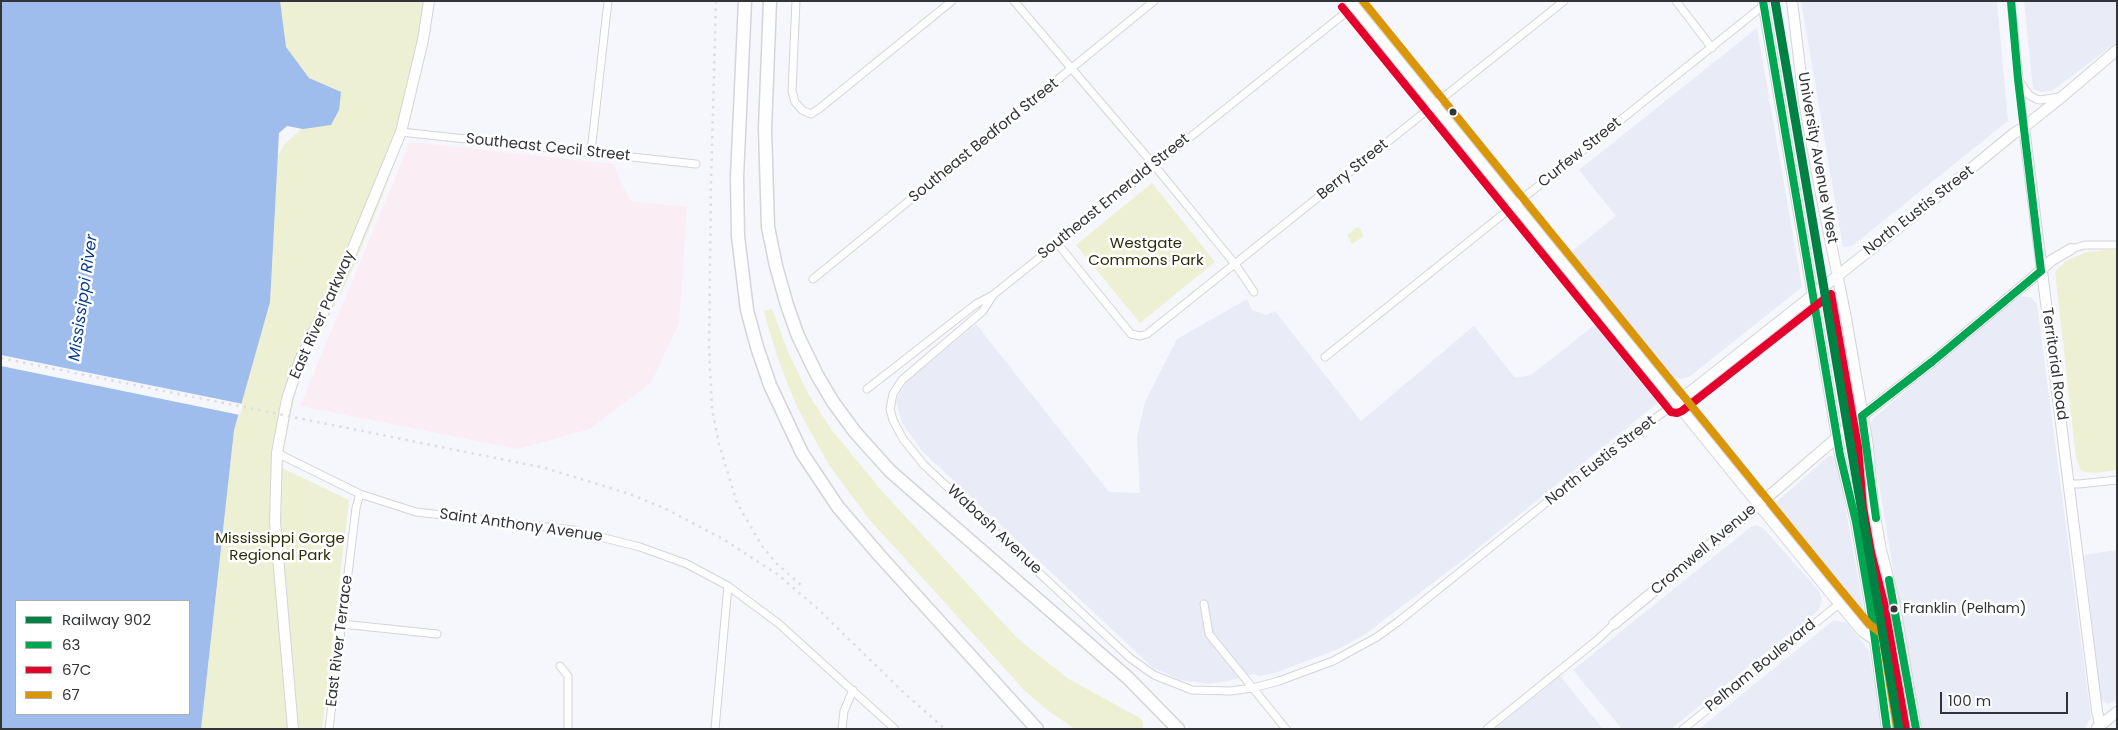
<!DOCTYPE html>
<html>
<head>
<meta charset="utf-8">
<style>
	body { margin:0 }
	#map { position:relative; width:2118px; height:730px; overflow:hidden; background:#f6f7fc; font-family:Poppins,sans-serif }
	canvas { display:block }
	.frame { position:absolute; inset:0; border:2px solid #333438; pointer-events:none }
	.legend { position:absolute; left:15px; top:600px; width:175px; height:115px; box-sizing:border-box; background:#fff; border:1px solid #adaeaf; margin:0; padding:6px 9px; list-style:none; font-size:15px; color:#333438 }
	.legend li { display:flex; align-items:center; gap:10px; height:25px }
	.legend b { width:25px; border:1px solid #adaeaf }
	.scale { position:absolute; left:1940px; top:692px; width:128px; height:22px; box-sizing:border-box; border:2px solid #333438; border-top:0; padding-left:6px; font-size:15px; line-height:18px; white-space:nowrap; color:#333438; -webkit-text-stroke:4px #fff; paint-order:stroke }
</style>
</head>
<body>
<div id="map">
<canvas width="2118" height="730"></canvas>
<div class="frame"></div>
<ul class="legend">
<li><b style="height:6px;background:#008144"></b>Railway 902</li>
<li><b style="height:6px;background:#00a651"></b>63</li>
<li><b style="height:6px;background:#e4002b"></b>67C</li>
<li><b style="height:6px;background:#da9508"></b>67</li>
</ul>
<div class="scale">100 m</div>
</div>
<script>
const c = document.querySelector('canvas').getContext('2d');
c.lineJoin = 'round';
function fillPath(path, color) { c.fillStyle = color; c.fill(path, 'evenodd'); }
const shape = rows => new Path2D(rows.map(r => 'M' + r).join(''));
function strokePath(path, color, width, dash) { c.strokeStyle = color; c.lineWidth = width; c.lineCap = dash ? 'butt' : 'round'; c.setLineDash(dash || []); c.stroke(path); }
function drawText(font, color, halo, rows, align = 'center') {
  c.font = font + ' Poppins,sans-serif'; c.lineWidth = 5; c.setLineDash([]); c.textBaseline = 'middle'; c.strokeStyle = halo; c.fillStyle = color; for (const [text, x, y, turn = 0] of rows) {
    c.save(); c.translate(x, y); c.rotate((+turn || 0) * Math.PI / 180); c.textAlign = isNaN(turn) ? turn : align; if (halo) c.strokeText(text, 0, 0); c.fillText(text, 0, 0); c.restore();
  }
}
const built = shape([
	[1801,1,1997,1,2008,121,1852,246,1843,247],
	[2024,1,2117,1,2117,42,2052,91,2041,92,2033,89],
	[1757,28,1802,287,1689,377,1681,379,1673,377,1571,252,1616,216,1579,170],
	[2019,296,2031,297,2037,304,2091,718,2084,729,1920,729,1869,425,1876,416],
	[1247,299,1252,310,1266,315,1275,311,1361,421,1474,326,1515,378,1531,375,1596,324,1660,401,1467,557,1364,635,1338,649,1275,673,1260,676,1253,674,1228,681,1209,684,1180,680,1152,667,922,451,902,423,896,400,907,381,976,324,1109,492,1140,493,1137,438,1145,402,1177,339],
	[1830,455,1837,460,1863,605,1862,612,1859,613,1830,579,1828,573,1774,504],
	[1756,525,1763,528,1819,591,1822,600,1819,610,1671,729,1622,729,1573,670,1752,526],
	[2117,550,2117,700,2107,704,2101,699,2084,555],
	[1834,620,1847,623,1869,651,1883,729,1699,729],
	[1560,676,1603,729,1495,729]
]);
const medical = shape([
	[410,142,613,164,630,201,687,207,679,323,651,383,590,429,518,449,300,406]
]);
const green = shape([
	[278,1,434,1,425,51,402,143,379,205,351,273,310,352,297,385,285,444,282,468,349,500,322,729,201,729,227,434,272,166,284,145,301,129,325,123,279,43],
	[1152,183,1215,262,1140,323,1076,245],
	[1357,227,1359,227,1364,236,1352,244,1347,235],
	[2107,250,2117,250,2117,470,2094,473,2081,471,2076,458,2055,272,2066,261,2086,252],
	[772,309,789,354,809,395,831,429,881,490,1017,638,1067,678,1140,718,1143,722,1143,729,1075,729,1047,710,1025,691,869,519,829,465,797,407,778,359,768,326,764,311]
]);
const water = shape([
	[1,1,280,1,286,47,309,78,341,92,339,110,331,125,303,129,287,126,279,133,270,302,234,430,201,729,1,729],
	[16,601,189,601,189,714,16,714]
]);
const pier = shape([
	[1,355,243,404,240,415,1,366]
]);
const street = shape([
	[796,1,792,91,795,102,802,110,811,114,820,108,952,1],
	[1014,1,1154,165,1235,264,1254,292],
	[1676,1,1712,48],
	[2011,1,2024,127],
	[2020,82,2029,95,2036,99,2040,100,2060,97],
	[401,132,696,164],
	[591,152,608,1],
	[1057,243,1131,334,1140,336,1147,334,1564,1],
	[2071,249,2085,245,2117,245],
	[813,279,1154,1],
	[993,295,983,311,902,380,893,394,890,409,893,420,903,439,924,465,1130,658,1154,675,1192,690,1230,691,1253,688,1279,681,1333,661,1377,637,1399,621,1613,449,1676,403],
	[1325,357,1764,5],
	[867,389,976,304,993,295,1354,6],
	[277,453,360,494,416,512,573,530,640,547,687,564,728,586,778,623,895,729],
	[2069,484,2079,484,2117,480],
	[1204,604,1209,634,1286,729],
	[342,624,437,634],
	[560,666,568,676,568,729],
	[329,729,356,508,360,494],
	[715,729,728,586],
	[842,729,844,711,853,690],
	[1487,729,1596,641,1614,624],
	[1683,729,1839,604]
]);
const secondary = shape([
	[1350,1,1828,590,1862,631,1892,652,1906,669],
	[1763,1,1840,455,1856,522,1870,604,1887,729],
	[1792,1,1804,101,1820,189,1846,318,1868,446,1873,505,1881,550,1894,601,1916,729],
	[2024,127,2097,711,2101,729],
	[1676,403,1912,217,2013,134,2024,127,2063,96,2117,50],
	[1614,624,1769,496,1862,416,1933,361,2030,280,2052,260,2071,249],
	[2097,728,2117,712],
	[293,729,275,522,277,453,287,399,300,360,347,263,401,132,423,40,429,1]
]);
const highway = shape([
	[745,1,737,177,738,236,747,310,757,347,770,385,802,453,838,507,880,556,1037,729],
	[770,1,765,129,768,227,776,266,787,305,798,336,817,375,833,402,855,432,890,471,1128,678,1178,729]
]);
const rail = shape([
	[716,1,711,183,709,347,712,409,719,444,737,503,762,546,777,564,801,585],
	[1,358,545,468,630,494,666,509,723,539,777,574,817,608,902,691,945,729]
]);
const bus1 = shape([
	[1763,1,1840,455,1856,522,1870,604,1887,729],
	[2011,1,2018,79,2041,271],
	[1862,416,1876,518],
	[1862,416,1933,361,2041,271],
	[1889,580,1916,729]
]);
const bus2 = shape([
	[1342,7,1671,412,1677,413,1682,411,1831,294,1858,447,1863,507,1871,552,1884,603,1906,729]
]);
const bus3 = shape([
	[1363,1,1836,584,1869,624,1882,634,1897,728]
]);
const rail1 = shape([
	[1775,1,1899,729]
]);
const markers = [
	[1453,112,4.5,"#333438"],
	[1894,609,4.5,"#333438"]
];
const busNames = [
	["Franklin (Pelham)",1903,609]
];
const streetNames = [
	["Southeast Bedford Street",984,141,-39],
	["Southeast Cecil Street",548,148,6],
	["Curfew Street",1580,153,-39],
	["University Avenue West",1817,158,80],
	["Berry Street",1353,170,-39],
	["Southeast Emerald Street",1114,197,-39],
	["North Eustis Street",1919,211,-38],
	["East River Parkway",323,315,-66],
	["Territorial Road",2054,364,82],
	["North Eustis Street",1601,461,-38],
	["Saint Anthony Avenue",521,526,8],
	["Wabash Avenue",994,530,43],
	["Cromwell Avenue",1704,550,-40],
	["East River Terrace",340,641,-83],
	["Pelham Boulevard",1761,666,-39]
];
const parkNames = [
	["Westgate",1146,244],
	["Commons Park",1146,261],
	["Mississippi Gorge",280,539],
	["Regional Park",280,556]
];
const waterNames = [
	["Mississippi River",84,298,-82]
];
fillPath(built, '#e9ebf7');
fillPath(medical, '#faedf4');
fillPath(green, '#edf0d3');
fillPath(water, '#9ebcec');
fillPath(pier, '#f6f7fc');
strokePath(street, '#d4d4d9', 9);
strokePath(secondary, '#d4d4d9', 12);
strokePath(highway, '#d4d4d9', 15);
strokePath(street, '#fefeff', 7);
strokePath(secondary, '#fefeff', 10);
strokePath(highway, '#fefeff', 12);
strokePath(rail, '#dcdedf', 2.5, [2.5, 5]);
strokePath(bus1, '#00a651', 8);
strokePath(bus2, '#e4002b', 8);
strokePath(bus3, '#da9508', 8);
strokePath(rail1, '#008144', 9);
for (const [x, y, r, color] of markers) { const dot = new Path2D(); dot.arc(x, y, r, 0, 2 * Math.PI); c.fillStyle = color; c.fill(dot); strokePath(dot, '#fff', 2); }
drawText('14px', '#333438', '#fff', busNames, 'left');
drawText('15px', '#333438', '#fff', streetNames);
drawText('15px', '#2c2d08', '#fff', parkNames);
drawText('italic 16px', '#053d89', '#fff', waterNames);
</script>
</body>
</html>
